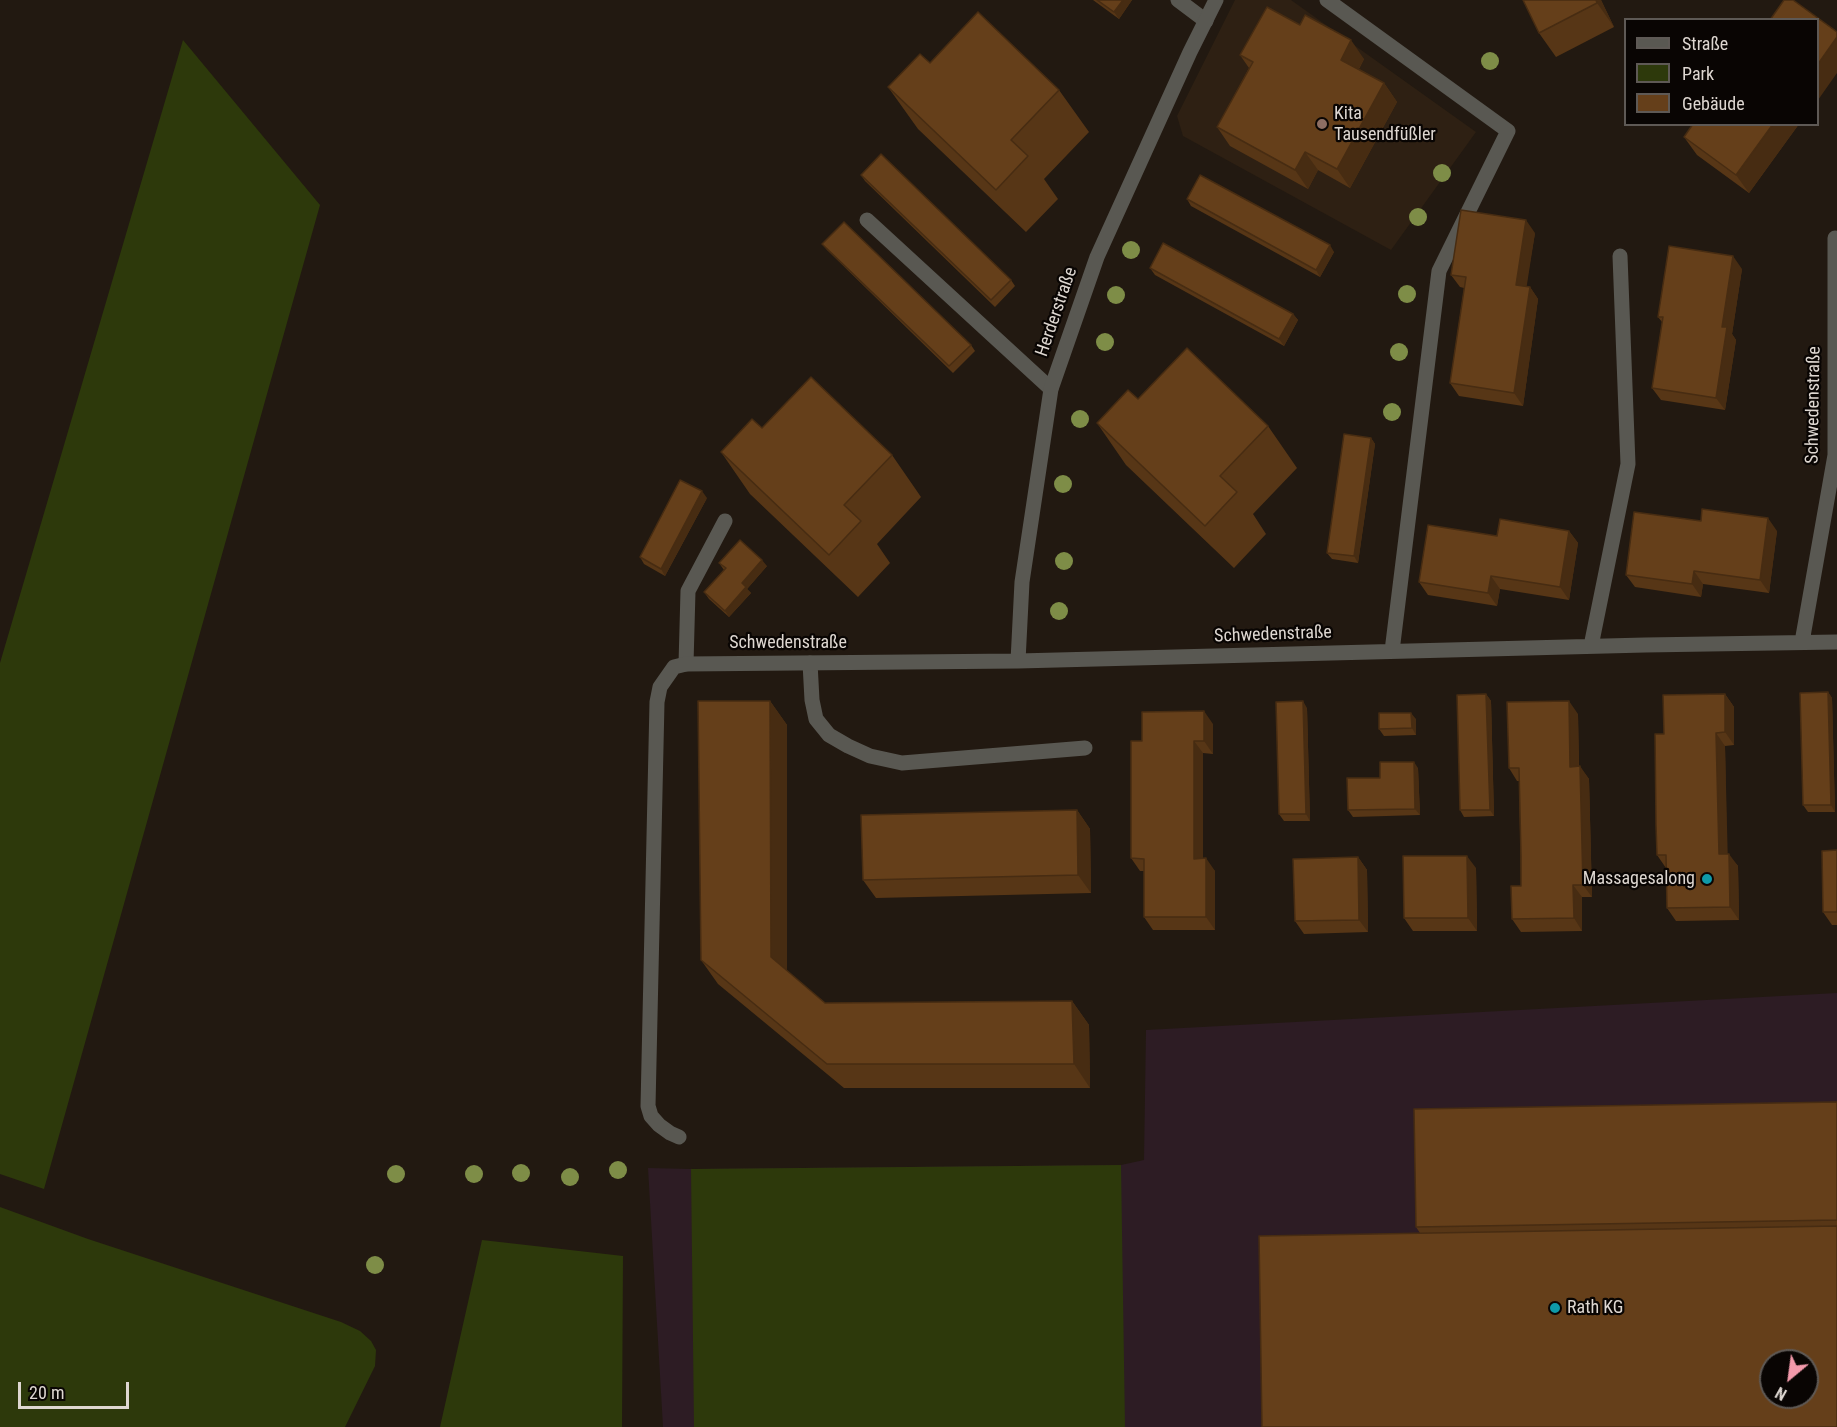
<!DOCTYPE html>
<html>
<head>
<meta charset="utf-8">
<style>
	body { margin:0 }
	#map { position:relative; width:1837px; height:1427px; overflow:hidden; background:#221911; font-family:"Roboto Condensed",sans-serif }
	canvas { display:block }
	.legend { position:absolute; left:1624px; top:18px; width:195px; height:108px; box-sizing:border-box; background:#090503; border:2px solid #5e5955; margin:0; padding:8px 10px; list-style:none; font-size:18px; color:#ded7d1 }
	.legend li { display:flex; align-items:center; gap:12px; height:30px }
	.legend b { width:30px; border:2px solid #5e5955 }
	.north { position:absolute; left:1759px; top:1349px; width:60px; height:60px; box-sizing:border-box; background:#090503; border:2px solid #5e5955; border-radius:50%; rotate:209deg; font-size:16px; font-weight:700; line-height:24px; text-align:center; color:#ded7d1 }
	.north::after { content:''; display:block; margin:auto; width:21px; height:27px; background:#f39aab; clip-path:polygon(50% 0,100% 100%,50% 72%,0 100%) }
	.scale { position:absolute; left:18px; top:1382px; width:111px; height:27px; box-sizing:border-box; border:3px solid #ded7d1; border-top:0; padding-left:8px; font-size:18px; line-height:21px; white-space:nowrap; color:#ded7d1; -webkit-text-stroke:4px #090503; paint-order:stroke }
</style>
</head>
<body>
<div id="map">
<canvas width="1837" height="1427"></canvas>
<ul class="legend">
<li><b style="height:8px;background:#595852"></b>Straße</li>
<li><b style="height:16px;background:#2d390b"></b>Park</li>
<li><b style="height:16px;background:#653f1a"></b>Gebäude</li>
</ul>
<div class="north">N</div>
<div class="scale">20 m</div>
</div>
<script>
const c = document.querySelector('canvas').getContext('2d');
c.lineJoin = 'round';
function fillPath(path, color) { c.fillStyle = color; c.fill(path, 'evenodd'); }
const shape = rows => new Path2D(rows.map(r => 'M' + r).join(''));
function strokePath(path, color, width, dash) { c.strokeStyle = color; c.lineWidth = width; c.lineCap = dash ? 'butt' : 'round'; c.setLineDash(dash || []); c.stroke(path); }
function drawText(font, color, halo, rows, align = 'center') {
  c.font = font + ' "Roboto Condensed",sans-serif'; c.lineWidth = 4.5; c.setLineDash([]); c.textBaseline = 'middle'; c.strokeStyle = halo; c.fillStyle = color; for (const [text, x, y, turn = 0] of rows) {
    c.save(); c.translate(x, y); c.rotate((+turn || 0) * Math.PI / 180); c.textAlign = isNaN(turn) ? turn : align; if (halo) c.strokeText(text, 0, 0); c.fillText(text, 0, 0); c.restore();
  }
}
const commercial = shape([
	[1837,993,1837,1427,663,1427,648,1168,691,1169,1121,1165,1144,1160,1146,1030],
	[1771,1361,1807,1361,1807,1397,1771,1397]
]);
const built = shape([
	[1235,0,1291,0,1476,132,1391,250,1183,136,1177,116]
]);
const green = shape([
	[183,40,320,205,44,1189,0,1174,0,663],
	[1121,1165,1125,1427,694,1427,691,1169],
	[0,1207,88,1239,341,1322,360,1331,371,1341,376,1350,375,1366,345,1427,0,1427],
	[482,1240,623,1256,622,1427,440,1427]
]);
const service = shape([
	[1178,0,1206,21],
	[867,220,1051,389],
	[810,663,812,700,816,719,829,735,848,746,870,756,902,763,1085,748],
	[686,664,688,591,725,521]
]);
const minor = shape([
	[1327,0,1508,131,1439,271,1392,651],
	[1802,642,1835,455,1835,238],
	[1591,646,1628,464,1620,256],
	[1018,661,1022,582,1051,389,1097,257,1190,52,1216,0],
	[679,1137,670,1133,659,1125,651,1116,648,1106,657,702,660,687,674,667,686,664,1018,661,1645,645,1837,642]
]);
const trees = [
	[1490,61],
	[1442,173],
	[1418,217],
	[1131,250],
	[1407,294],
	[1116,295],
	[1105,342],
	[1399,352],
	[1392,412],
	[1080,419],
	[1063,484],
	[1064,561],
	[1059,611],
	[618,1170],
	[521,1173],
	[396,1174],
	[474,1174],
	[570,1177],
	[375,1265]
];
const wall = shape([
	[1093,0,1132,0,1119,19],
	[1601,0,1614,27,1556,57,1539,33],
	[1300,25,1364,59,1359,69,1384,83,1397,102,1350,188,1318,170,1308,189,1230,146,1217,127,1249,68,1240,55],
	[930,63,1059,90,1089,132,1044,179,1058,199,1026,232,918,129,888,87],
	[1799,124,1749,193,1697,155,1684,137],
	[861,175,1011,280,1015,286,995,307,865,181],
	[1187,199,1334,252,1320,277,1191,206],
	[1535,233,1526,286,1530,287,1538,299,1523,406,1459,396,1450,383,1464,288,1460,287,1451,275],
	[822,244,971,345,975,351,953,373,827,250],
	[1150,268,1293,314,1298,320,1284,346,1155,275],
	[1742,269,1732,334,1736,340,1725,410,1661,400,1652,388,1662,322,1658,317],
	[1097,423,1268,426,1297,468,1253,514,1266,534,1234,568,1126,465],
	[762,428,892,455,921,497,877,544,890,563,858,597,750,494,721,452],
	[1371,438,1375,444,1358,563,1332,559,1327,553],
	[707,498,665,576,644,564,640,557],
	[1569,531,1578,543,1569,600,1500,589,1497,606,1428,595,1419,582,1497,536],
	[1777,531,1769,593,1703,584,1701,597,1635,587,1626,575],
	[719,563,767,566,747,589,751,593,729,617,709,599,704,592,724,570],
	[1828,692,1832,698,1835,812,1808,812,1803,805],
	[1486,694,1491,701,1494,816,1464,817,1460,810],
	[1725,694,1734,707,1734,745,1725,746,1727,854,1738,866,1739,920,1676,921,1667,908,1666,868,1657,855,1664,734],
	[770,701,787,725,787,971,825,1003,1072,1001,1089,1025,1090,1088,844,1088,718,984,701,960],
	[1307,708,1310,821,1284,821,1279,814],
	[1578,714,1579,766,1589,779,1592,897,1582,897,1582,931,1521,932,1512,919,1521,886,1519,781,1517,781,1509,768],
	[1416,719,1416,735,1384,736,1379,729],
	[1213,724,1213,754,1203,753,1203,859,1215,871,1215,930,1153,930,1144,917,1144,871,1140,871,1131,858,1142,741],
	[1418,768,1420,815,1353,817,1348,810],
	[1077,810,1090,829,1091,893,876,898,863,880],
	[1837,850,1837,925,1832,925,1823,912],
	[1358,857,1367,870,1368,932,1304,934,1295,921],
	[1476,868,1477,931,1413,931,1404,918],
	[1837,1102,1837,1427,1420,1233,1416,1227]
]);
const shadedWall = shape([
	[1123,0,1132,0,1119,19,1114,12],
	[1596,0,1601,0,1614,27,1597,3],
	[1837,37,1837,73,1818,100,1818,64],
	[1351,40,1364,59,1354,78,1341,60],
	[1384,83,1397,102,1350,188,1337,169],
	[1773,124,1799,124,1749,193,1736,175],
	[1305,152,1318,170,1308,189,1295,170],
	[1526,220,1535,233,1525,297,1516,285],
	[1330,245,1334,252,1320,277,1316,270],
	[1733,256,1742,269,1732,334,1736,340,1725,410,1716,398,1722,327],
	[1530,287,1538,299,1523,406,1514,393],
	[1293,314,1298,320,1284,346,1279,339],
	[1371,438,1375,444,1358,563,1354,556],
	[702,491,707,498,665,576,661,569],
	[1768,518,1777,531,1769,593,1760,580],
	[1569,531,1578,543,1569,600,1560,587],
	[762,560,767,566,747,589,751,593,729,617,725,611,742,583],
	[1694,571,1703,584,1701,597,1692,584],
	[1491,576,1500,589,1497,606,1488,593],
	[1828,692,1832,698,1835,812,1831,805],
	[1486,694,1491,701,1494,816,1490,810],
	[1725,694,1734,707,1734,745,1725,732],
	[770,701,787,725,787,981,771,957],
	[1303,701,1307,708,1310,821,1306,814],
	[1569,701,1578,714,1579,779,1570,767],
	[1204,711,1213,724,1213,754,1204,741],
	[1411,713,1416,719,1416,735,1412,728],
	[1716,733,1725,746,1728,866,1719,854],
	[1194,741,1203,753,1203,871,1194,859],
	[1414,762,1418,768,1420,815,1415,809],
	[1580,766,1589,779,1592,897,1583,885],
	[1077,810,1090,829,1091,893,1078,875],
	[1729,854,1738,866,1739,920,1730,907],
	[1467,856,1476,868,1477,931,1468,918],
	[1358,857,1367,870,1368,932,1359,920],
	[1206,858,1215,871,1215,930,1206,917],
	[1573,885,1582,897,1582,931,1574,918],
	[1072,1001,1089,1025,1090,1088,1074,1064]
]);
const building = shape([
	[1097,0,1123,0,1114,12,1097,0],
	[1523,0,1596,0,1597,3,1539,33,1523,0],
	[1784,0,1793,0,1837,32,1837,37,1818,64,1818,20,1770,20,1784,0],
	[1267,7,1300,25,1305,15,1351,40,1341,60,1384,83,1337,169,1305,152,1295,170,1217,127,1253,62,1240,55,1267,7],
	[978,12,1059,90,1011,140,1028,156,996,190,888,87,920,54,930,63,978,12],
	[1693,124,1773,124,1736,175,1684,137,1693,124],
	[881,154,1011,280,991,300,861,175,881,154],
	[1200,175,1330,245,1316,270,1187,199,1200,175],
	[1461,210,1526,220,1516,285,1530,287,1514,393,1450,383,1466,277,1451,275,1461,210],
	[844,222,971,345,949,366,822,244,844,222],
	[1163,243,1293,314,1279,339,1150,268,1163,243],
	[1669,246,1733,256,1722,327,1727,327,1716,398,1652,388,1663,317,1658,317,1669,246],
	[1187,348,1268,426,1220,476,1237,492,1205,526,1097,423,1128,390,1138,399,1187,348],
	[811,377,892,455,844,505,861,521,829,555,721,452,752,419,762,428,811,377],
	[1344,434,1371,438,1354,556,1327,553,1344,434],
	[680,480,702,491,661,569,640,557,680,480],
	[1702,509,1768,518,1760,580,1694,571,1692,584,1626,575,1634,512,1701,521,1702,509],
	[1500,519,1569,531,1560,587,1491,576,1488,593,1419,582,1428,525,1497,536,1500,519],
	[740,540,762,560,742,583,746,587,725,611,704,592,726,568,719,563,740,540],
	[1828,692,1831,805,1803,805,1800,693,1828,692],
	[1486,694,1490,810,1460,810,1457,695,1486,694],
	[1725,694,1725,732,1716,733,1719,854,1729,854,1730,907,1667,908,1666,855,1657,855,1656,825,1655,734,1664,734,1663,695,1725,694],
	[698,701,770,701,771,957,825,1003,1072,1001,1074,1064,827,1064,701,960,698,701],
	[1303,701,1306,814,1279,814,1276,702,1303,701],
	[1569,701,1570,767,1580,766,1583,885,1573,885,1574,918,1512,919,1511,886,1521,886,1521,856,1519,768,1509,768,1507,702,1569,701],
	[1204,711,1204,741,1194,741,1194,859,1206,858,1206,917,1144,917,1144,859,1131,858,1131,741,1142,741,1142,712,1204,711],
	[1379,713,1411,713,1412,728,1379,729,1379,713],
	[1380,762,1414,762,1415,809,1348,810,1347,778,1380,778,1380,762],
	[1077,810,1078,875,863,880,861,815,1077,810],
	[1837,850,1837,912,1823,912,1822,851,1837,850],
	[1403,856,1467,856,1468,918,1404,918,1403,856],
	[1358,857,1359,920,1295,921,1293,859,1358,857],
	[1837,1102,1837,1220,1416,1227,1414,1109,1837,1102],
	[1837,1226,1837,1427,1262,1427,1259,1236,1837,1226],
	[1771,1361,1807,1361,1807,1397,1771,1397,1771,1361]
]);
const markers = [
	[1322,124,6,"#8d6e63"],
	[1707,879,6,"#0f9aa8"],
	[1555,1308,6,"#0f9aa8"]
];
const poiNames = [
	["Kita",1334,114],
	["Tausendfüßler",1334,135],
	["Massagesalong",1695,879,"right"],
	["Rath KG",1567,1308]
];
const streetNames = [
	["Herderstraße",1057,312,-71],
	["Schwedenstraße",1814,405,-89],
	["Schwedenstraße",1273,635,-2],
	["Schwedenstraße",788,643]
];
fillPath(commercial, '#2d1c24');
fillPath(built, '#2e2013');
fillPath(green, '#2d390b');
strokePath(service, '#595852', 15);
strokePath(minor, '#595852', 15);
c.fillStyle = '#7e8d47';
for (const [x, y] of trees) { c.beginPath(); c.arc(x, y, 9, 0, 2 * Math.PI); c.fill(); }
fillPath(wall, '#573616');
fillPath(shadedWall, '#472c12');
fillPath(building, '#653f1a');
strokePath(building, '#472c12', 1.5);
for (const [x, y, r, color] of markers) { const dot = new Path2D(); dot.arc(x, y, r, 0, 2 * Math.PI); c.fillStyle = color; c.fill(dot); strokePath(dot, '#090503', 2); }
drawText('18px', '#ded7d1', '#090503', poiNames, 'left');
drawText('18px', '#ded7d1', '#090503', streetNames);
</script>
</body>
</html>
